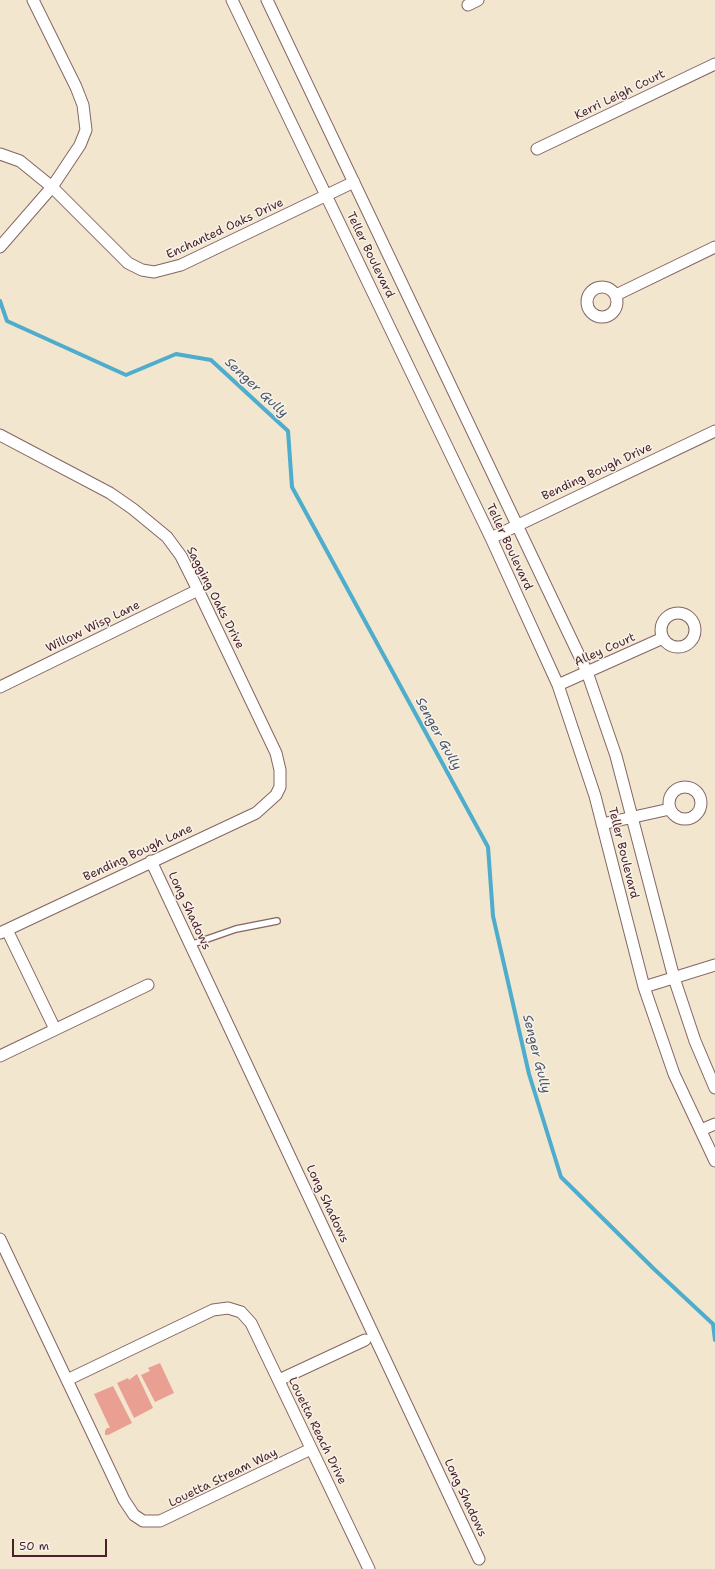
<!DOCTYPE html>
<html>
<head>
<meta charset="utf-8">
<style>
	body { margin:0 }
	#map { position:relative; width:715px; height:1569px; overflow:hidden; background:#f2e6ce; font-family:"Shantell Sans",sans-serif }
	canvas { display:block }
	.scale { position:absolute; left:12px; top:1539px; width:95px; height:18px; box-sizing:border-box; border:2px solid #4a1f2b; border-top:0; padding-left:5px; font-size:12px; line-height:14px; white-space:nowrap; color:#4a1f2b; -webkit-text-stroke:3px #f7f3e8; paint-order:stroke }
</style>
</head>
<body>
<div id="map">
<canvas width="715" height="1569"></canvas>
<div class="scale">50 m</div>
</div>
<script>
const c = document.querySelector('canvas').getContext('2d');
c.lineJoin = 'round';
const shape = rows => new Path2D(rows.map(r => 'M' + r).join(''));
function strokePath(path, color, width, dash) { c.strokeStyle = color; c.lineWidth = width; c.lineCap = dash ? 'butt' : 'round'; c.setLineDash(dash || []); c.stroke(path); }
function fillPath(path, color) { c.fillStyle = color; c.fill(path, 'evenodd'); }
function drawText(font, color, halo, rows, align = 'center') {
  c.font = font + ' "Shantell Sans",sans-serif'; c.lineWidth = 3; c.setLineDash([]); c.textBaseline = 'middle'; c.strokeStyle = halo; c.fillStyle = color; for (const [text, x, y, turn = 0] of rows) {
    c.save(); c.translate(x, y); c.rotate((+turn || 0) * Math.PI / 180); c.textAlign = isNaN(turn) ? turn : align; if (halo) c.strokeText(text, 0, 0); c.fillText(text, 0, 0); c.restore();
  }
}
const stream = shape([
	[0,301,7,321,126,375,176,354,211,360,288,431,292,487,488,847,493,916,529,1074,561,1177,654,1269,713,1324,715,1340]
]);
const building = shape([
	[160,1363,174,1393,155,1402,141,1375,150,1371,148,1368],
	[137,1374,153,1408,134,1418,117,1383,128,1378,129,1380],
	[113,1386,132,1423,108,1435,105,1435,105,1431,107,1428,110,1428,94,1394]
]);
const lane = shape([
	[190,945,236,929,277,921]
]);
const street = shape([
	[232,0,491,538,558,685,595,796,644,987,674,1074,715,1161],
	[267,0,587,672,616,756,674,978,695,1041,715,1088],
	[468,5,478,0],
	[537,149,715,64],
	[0,154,20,161,52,187,128,263,142,270,154,272,181,265,354,182],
	[0,247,52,187,80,145,86,130,83,105,76,87,33,0],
	'587 302a15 15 0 1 1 30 0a15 15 0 1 1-30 0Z',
	[616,295,715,247],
	[0,435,110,493,133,509,167,537,181,556,198,590,276,753,280,770,280,787,276,795,256,813,0,933],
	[491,538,715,431],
	'661 630a17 17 0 1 1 34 0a17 17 0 1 1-34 0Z',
	[558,685,663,638],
	[0,687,198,590],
	'669 803a16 16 0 1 1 32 0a16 16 0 1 1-32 0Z',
	[602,824,670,809],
	[151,861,479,1559],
	[7,930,55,1029],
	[644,987,715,965],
	[0,1056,148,985],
	[701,1130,715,1124],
	[0,1239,124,1500,134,1515,143,1521,160,1521,311,1449],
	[67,1380,213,1310,228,1308,241,1312,251,1323,369,1569],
	[279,1380,365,1340]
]);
const streetNames = [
	["Kerri Leigh Court",620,95,-26],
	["Enchanted Oaks Drive",225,229,-25],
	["Teller Boulevard",370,255,64],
	["Bending Bough Drive",597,472,-25],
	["Teller Boulevard",509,547,65],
	["Sagging Oaks Drive",215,598,63],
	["Willow Wisp Lane",93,627,-26],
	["Alley Court",605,650,-24],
	["Bending Bough Lane",138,853,-25],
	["Teller Boulevard",623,853,76],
	["Long Shadows",189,911,65],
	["Long Shadows",327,1204,65],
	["Louetta Reach Drive",317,1431,64],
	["Louetta Stream Way",223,1478,-26],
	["Long Shadows",465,1498,65]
];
const waterNames = [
	["Senger Gully",256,388,43],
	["Senger Gully",438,734,61],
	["Senger Gully",536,1054,76]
];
strokePath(stream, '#4eaccd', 4);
fillPath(building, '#e99f91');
strokePath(lane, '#856564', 8);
strokePath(street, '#856564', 13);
strokePath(lane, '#fff', 5.5);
strokePath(street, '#fff', 11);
drawText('12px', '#4a1f2b', '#f7f3e8', streetNames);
drawText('italic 13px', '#4c576c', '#f7f3e8', waterNames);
</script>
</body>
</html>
